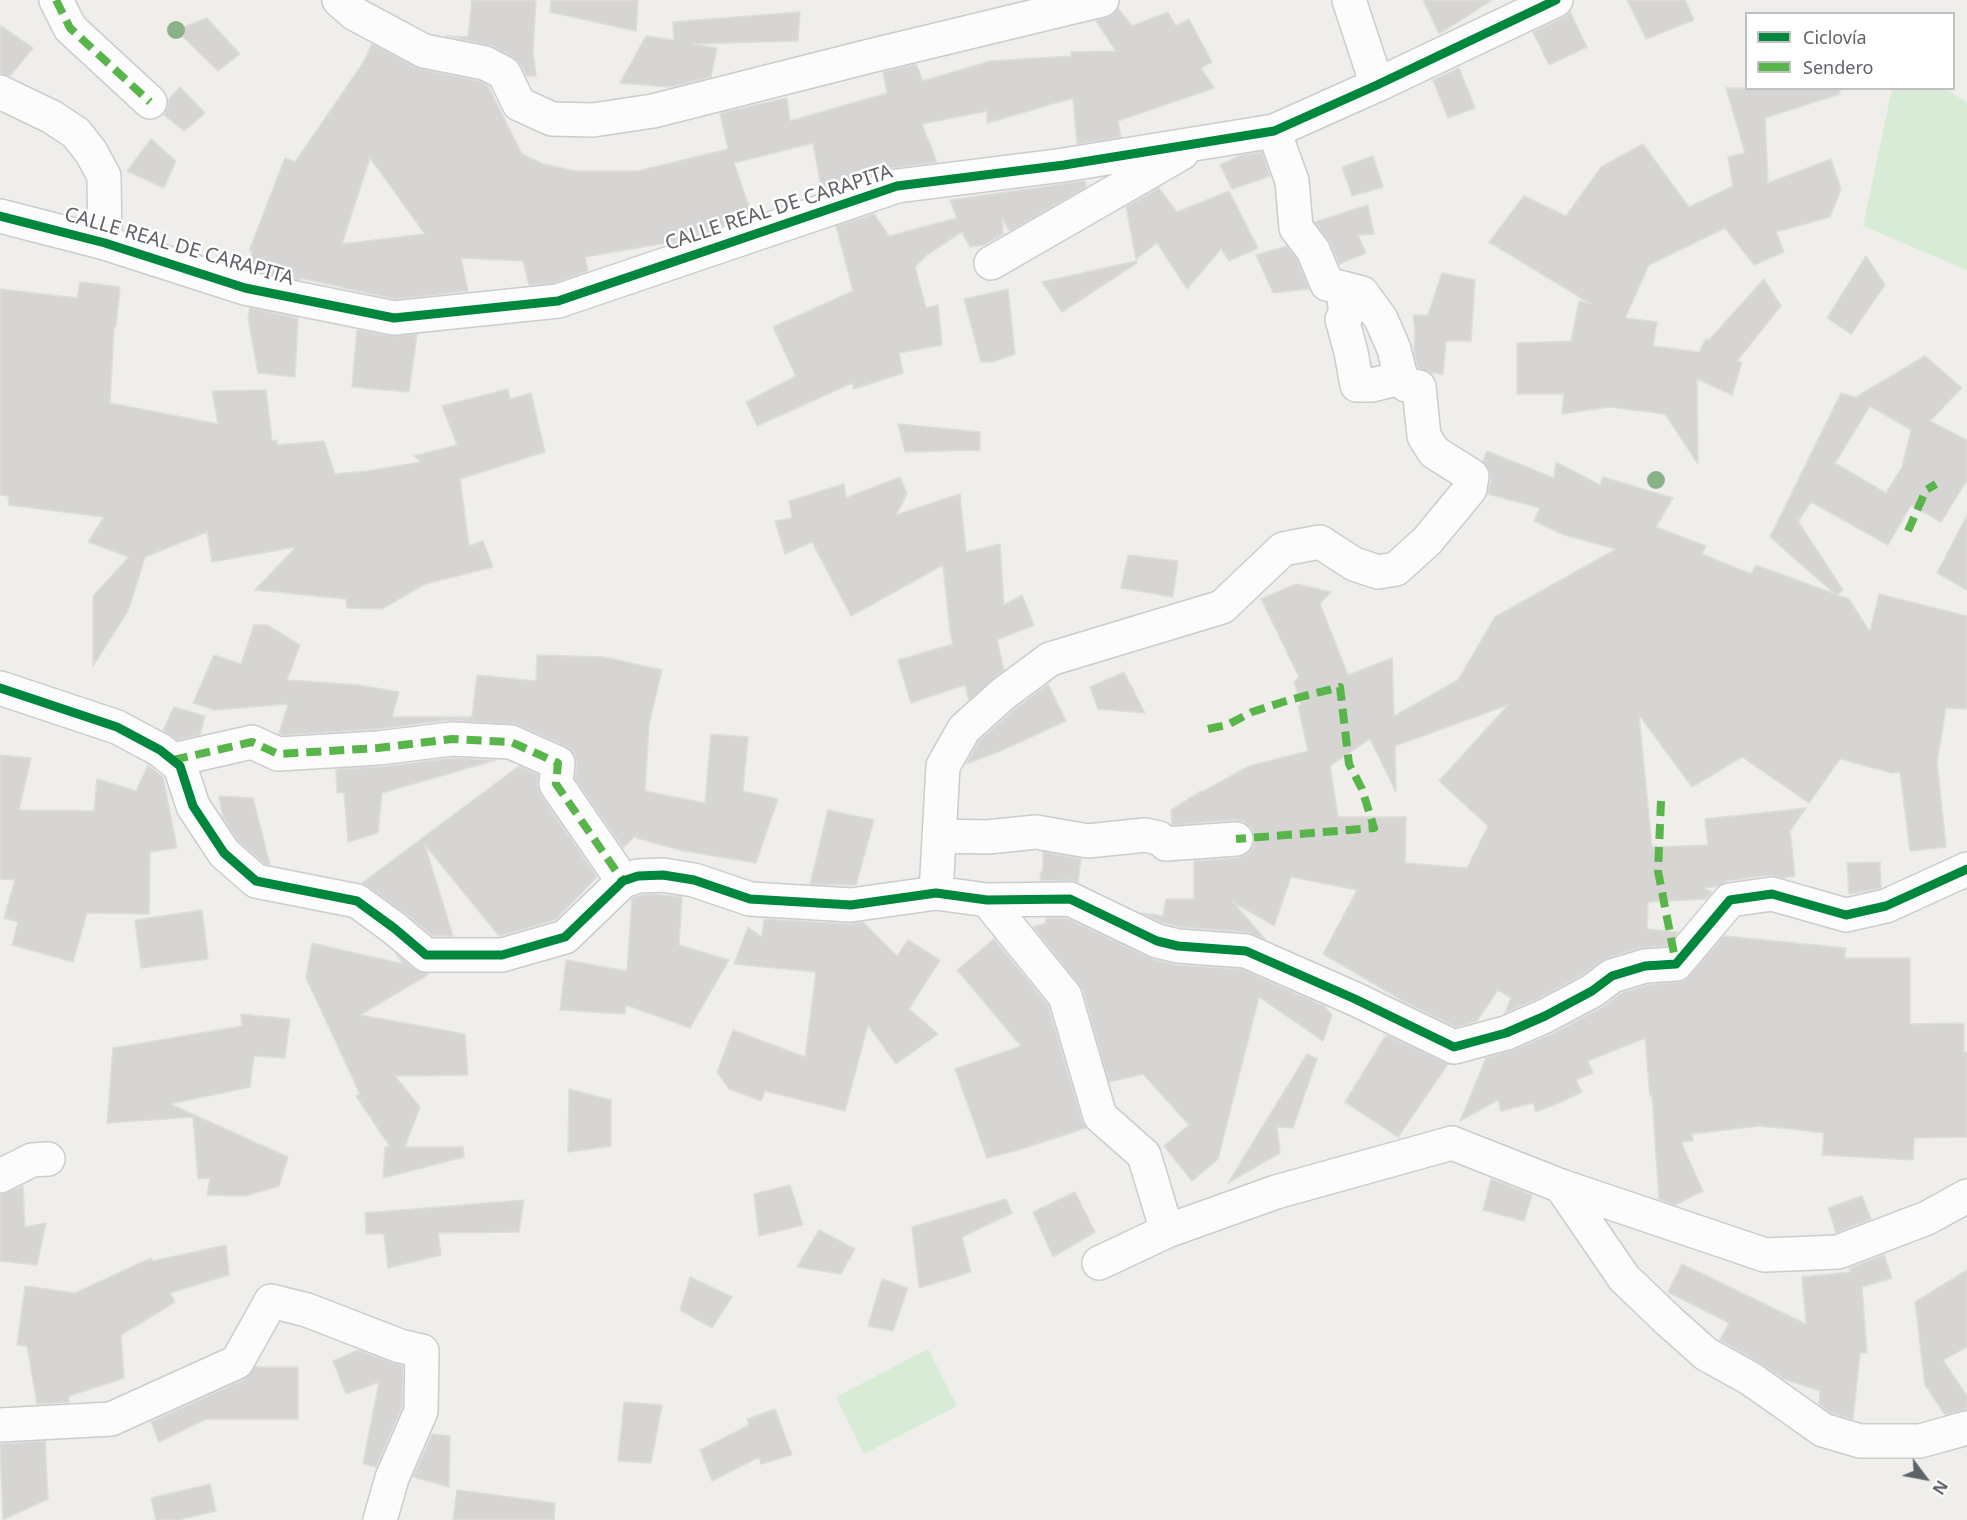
<!DOCTYPE html>
<html>
<head>
<meta charset="utf-8">
<style>
	body { margin:0 }
	#map { position:relative; width:1967px; height:1520px; overflow:hidden; background:#efeeea; font-family:"Noto Sans",sans-serif }
	canvas { display:block }
	.legend { position:absolute; left:1745px; top:12px; width:210px; height:78px; box-sizing:border-box; background:#fff; border:2px solid #bfc1c3; margin:0; padding:8px 10px; list-style:none; font-size:18px; color:#5f6368 }
	.legend li { display:flex; align-items:center; gap:12px; height:30px }
	.legend b { width:30px; border:2px solid #bfc1c3 }
	.north { position:absolute; left:1895px; top:1448px; width:60px; height:60px; -webkit-text-stroke:4px #fff; paint-order:stroke; rotate:122deg; font-size:16px; font-weight:700; line-height:24px; text-align:center; color:#5f6368 }
	.north::after { content:''; display:block; margin:auto; width:21px; height:27px; background:#5f6368; clip-path:polygon(50% 0,100% 100%,50% 72%,0 100%) }
</style>
</head>
<body>
<div id="map">
<canvas width="1967" height="1520"></canvas>
<ul class="legend">
<li><b style="height:8px;background:#00873e"></b>Ciclovía</li>
<li><b style="height:8px;background:#58b549"></b>Sendero</li>
</ul>
<div class="north">N</div>
</div>
<script>
const c = document.querySelector('canvas').getContext('2d');
c.lineJoin = 'round';
function fillPath(path, color) { c.fillStyle = color; c.fill(path, 'evenodd'); }
const shape = rows => new Path2D(rows.map(r => 'M' + r).join(''));
function strokePath(path, color, width, dash) { c.strokeStyle = color; c.lineWidth = width; c.lineCap = dash ? 'butt' : 'round'; c.setLineDash(dash || []); c.stroke(path); }
function drawText(font, color, halo, rows, align = 'center') {
  c.font = font + ' "Noto Sans",sans-serif'; c.lineWidth = 5; c.setLineDash([]); c.textBaseline = 'middle'; c.strokeStyle = halo; c.fillStyle = color; for (const [text, x, y, turn = 0] of rows) {
    c.save(); c.translate(x, y); c.rotate((+turn || 0) * Math.PI / 180); c.textAlign = isNaN(turn) ? turn : align; if (halo) c.strokeText(text, 0, 0); c.fillText(text, 0, 0); c.restore();
  }
}
const green = shape([
	[1892,89,1947,89,1967,103,1967,270,1863,226],
	[928,1349,957,1406,864,1454,836,1397]
]);
const building = shape([
	[472,0,536,0,533,52,536,76,526,76,521,65,513,57,493,46,446,36,468,37,472,0],
	[551,0,638,0,636,31,550,12,551,0],
	[1423,0,1492,0,1439,34,1423,0],
	[1627,0,1685,0,1694,20,1646,39,1627,0],
	[1118,8,1132,26,1168,12,1176,26,1189,19,1212,62,1201,68,1214,88,1118,121,1121,137,1077,144,1073,98,987,123,987,111,922,124,937,162,891,168,822,192,813,143,734,163,752,215,672,242,585,257,588,271,554,283,529,285,523,261,461,258,468,291,395,299,300,278,300,280,257,271,258,266,249,264,253,251,249,251,285,158,295,162,363,63,372,44,420,69,479,81,488,86,522,154,543,164,575,171,638,171,728,149,720,113,787,98,790,121,887,93,883,72,916,64,923,81,990,61,1071,56,1071,52,1116,51,1096,21,1114,14,1118,8],
	[370,158,425,234,342,244,370,158],
	[800,12,798,41,693,44,717,48,711,77,670,87,620,83,646,36,674,40,673,22,800,12],
	[1570,12,1587,47,1549,65,1533,32,1564,17,1570,12],
	[207,18,240,54,218,71,176,30,207,18],
	[0,25,33,48,10,76,0,73,0,25],
	[1459,68,1475,108,1448,118,1433,80,1459,68],
	[180,87,205,113,184,131,164,115,168,107,168,100,180,87],
	[1726,88,1839,88,1840,94,1765,118,1768,183,1831,159,1841,189,1830,217,1776,232,1784,252,1754,265,1725,228,1649,265,1625,318,1657,322,1653,346,1699,352,1706,339,1709,340,1764,279,1781,306,1737,361,1742,362,1732,395,1697,379,1698,464,1665,414,1610,407,1562,414,1564,394,1517,394,1517,343,1571,341,1579,301,1591,304,1489,242,1524,196,1566,216,1601,167,1643,144,1689,207,1733,186,1728,157,1745,153,1726,88],
	[151,139,176,161,164,188,127,171,151,139],
	[1262,152,1270,176,1232,189,1220,165,1241,155,1262,152],
	[1373,156,1383,187,1352,196,1342,167,1373,156],
	[1085,181,1086,187,1010,231,1002,218,1003,234,984,245,970,247,962,232,928,254,915,267,926,308,938,305,942,345,899,353,903,373,854,389,852,383,757,426,746,402,796,376,773,327,853,291,836,226,874,214,889,236,957,218,950,200,1085,181],
	[1159,188,1177,212,1229,191,1258,248,1229,261,1221,249,1187,289,1157,243,1136,259,1126,207,1159,188],
	[1368,205,1374,234,1358,235,1366,253,1339,264,1330,243,1315,222,1368,205],
	[1287,246,1297,259,1309,289,1273,293,1256,255,1287,246],
	[1866,256,1885,285,1851,334,1827,318,1866,256],
	[1136,261,1137,263,1062,312,1042,282,1136,261],
	[1442,273,1475,280,1471,341,1446,341,1443,374,1431,373,1418,368,1414,352,1415,332,1413,315,1428,315,1442,273],
	[80,282,120,287,116,326,114,327,110,403,218,424,212,391,266,390,272,441,277,440,277,445,324,441,335,474,367,471,421,462,414,456,457,445,442,406,508,389,510,399,531,393,545,452,460,479,469,546,483,541,493,567,425,584,382,609,347,608,346,599,255,590,296,547,212,562,207,532,145,557,128,611,93,666,93,596,129,557,88,542,104,517,9,505,8,496,0,495,0,289,77,298,80,282],
	[1008,289,1015,354,992,362,981,362,964,299,1008,289],
	[250,308,298,318,295,377,258,373,248,318,250,308],
	[357,330,391,336,417,334,409,392,352,387,357,330],
	[1925,356,1962,388,1930,421,1967,440,1967,480,1941,522,1911,505,1888,545,1811,502,1799,520,1796,518,1843,590,1837,595,1849,599,1870,632,1879,594,1967,616,1967,709,1946,708,1937,762,1946,847,1910,851,1900,772,1892,773,1840,759,1809,803,1742,757,1692,787,1639,715,1652,847,1708,845,1705,819,1806,808,1790,831,1795,876,1784,878,1769,875,1727,881,1719,886,1703,888,1712,892,1706,899,1648,902,1647,929,1678,932,1667,946,1640,948,1607,958,1582,975,1537,999,1505,1013,1511,998,1498,990,1477,1021,1456,1027,1405,1002,1323,954,1357,890,1291,877,1274,926,1233,902,1265,939,1247,932,1181,927,1163,923,1142,913,1163,916,1166,899,1194,899,1194,861,1238,858,1247,854,1253,847,1255,837,1252,829,1244,822,1235,820,1172,825,1171,810,1201,791,1202,792,1249,766,1308,751,1298,706,1301,705,1294,682,1299,677,1261,599,1296,584,1331,592,1320,604,1348,675,1392,658,1394,716,1458,680,1495,617,1616,549,1564,535,1534,521,1540,508,1488,494,1491,479,1489,469,1483,461,1487,451,1554,478,1556,462,1600,485,1603,477,1673,498,1656,527,1706,546,1702,554,1751,574,1756,565,1835,594,1770,537,1841,393,1858,398,1856,397,1925,356],
	[1870,406,1911,430,1902,467,1886,493,1835,463,1870,406],
	[1508,705,1439,781,1488,826,1467,868,1405,863,1406,817,1338,817,1330,766,1370,739,1396,792,1395,746,1508,705],
	[898,424,980,432,980,450,905,452,898,424],
	[900,477,907,494,896,515,960,494,966,552,1000,544,1004,605,1022,595,1034,625,997,640,1004,670,969,700,965,685,911,703,898,660,953,644,950,632,943,565,851,616,812,542,785,554,775,521,792,518,789,501,844,484,846,498,900,477],
	[1967,515,1967,590,1937,573,1967,515],
	[1128,555,1178,561,1173,597,1121,588,1128,555],
	[254,625,267,625,300,645,287,680,359,685,399,692,392,717,472,717,477,675,536,681,537,655,604,657,662,670,649,724,645,791,705,803,711,734,748,737,743,791,778,799,756,863,684,851,636,838,637,834,623,848,575,779,577,764,574,753,566,746,518,725,450,720,376,729,282,735,279,734,288,704,214,710,193,703,214,655,241,664,254,625],
	[1124,672,1145,713,1098,709,1090,687,1124,672],
	[1048,684,1066,721,998,752,966,764,979,741,1015,709,1048,684],
	[174,707,205,716,200,735,177,740,163,730,174,707],
	[0,755,31,758,19,810,94,811,97,779,136,791,148,765,163,777,177,848,150,852,149,914,87,913,73,962,12,945,18,922,4,918,15,880,0,879,0,755],
	[453,758,496,760,382,793,378,833,348,842,344,792,337,793,336,769,380,767,453,758],
	[519,766,538,775,537,783,541,795,597,877,555,920,499,936,425,845,453,936,433,936,405,913,362,883,519,766],
	[219,796,253,798,270,865,265,864,238,841,223,817,219,796],
	[828,810,874,820,856,885,810,884,828,810],
	[1043,852,1081,859,1078,882,1070,880,1041,881,1040,875,1043,869,1043,852],
	[1880,862,1881,888,1849,894,1847,863,1880,862],
	[654,894,682,897,679,945,729,960,690,1028,626,1005,625,1014,560,1010,566,960,627,971,632,898,641,895,654,894],
	[202,910,208,959,141,968,135,920,202,910],
	[1046,918,1066,918,1152,959,1176,965,1241,969,1324,1006,1332,1015,1323,1041,1259,997,1218,1159,1192,1181,1164,1146,1189,1125,1143,1074,1109,1082,1083,990,1033,927,1046,923,1046,918],
	[764,919,850,924,863,922,897,956,908,940,940,960,909,1009,938,1034,896,1064,868,1025,845,1111,765,1091,761,1101,729,1089,717,1072,733,1030,805,1057,816,972,734,964,748,927,762,937,764,919],
	[1724,936,1846,948,1844,958,1910,958,1910,1024,1964,1023,1964,1052,1967,1052,1967,1137,1914,1138,1913,1160,1822,1155,1824,1133,1791,1129,1759,1126,1692,1134,1693,1141,1681,1142,1703,1191,1675,1205,1659,1199,1652,1096,1650,1096,1645,1038,1588,1061,1593,1073,1576,1080,1582,1092,1559,1103,1536,1112,1533,1103,1501,1111,1498,1100,1460,1121,1486,1058,1513,1050,1554,1033,1601,1008,1621,993,1648,985,1684,981,1724,936],
	[994,939,1048,1005,1082,1121,1086,1128,1015,1151,987,1158,955,1069,1021,1046,957,970,994,939],
	[312,943,403,964,396,954,414,969,429,974,360,1015,465,1034,468,1075,395,1076,420,1107,405,1147,463,1147,464,1157,383,1178,385,1147,390,1147,356,1096,360,1094,306,978,312,943],
	[241,1014,290,1019,285,1058,254,1056,250,1087,170,1104,288,1157,279,1186,245,1196,207,1195,210,1178,198,1179,193,1117,107,1123,113,1048,242,1026,241,1014],
	[1386,1035,1448,1064,1398,1137,1345,1102,1386,1035],
	[1307,1054,1317,1059,1293,1128,1277,1127,1280,1153,1228,1183,1307,1054],
	[569,1089,611,1100,611,1146,568,1152,569,1089],
	[1491,1179,1532,1195,1524,1221,1483,1210,1491,1179],
	[790,1185,803,1225,759,1236,754,1194,790,1185],
	[23,1186,25,1227,46,1223,37,1265,0,1261,0,1195,23,1186],
	[1075,1192,1095,1232,1053,1257,1033,1212,1075,1192],
	[1862,1196,1871,1219,1836,1233,1828,1208,1862,1196],
	[1006,1199,1012,1213,962,1237,971,1272,919,1288,912,1227,1006,1199],
	[524,1200,519,1232,438,1233,441,1255,388,1268,384,1234,366,1234,365,1213,524,1200],
	[819,1230,855,1249,841,1274,797,1267,819,1230],
	[226,1245,229,1275,170,1293,175,1302,121,1335,124,1378,69,1396,69,1402,37,1404,27,1346,17,1345,25,1286,75,1293,151,1258,153,1261,226,1245],
	[1884,1255,1892,1278,1862,1287,1867,1353,1860,1353,1853,1419,1831,1413,1819,1404,1820,1391,1784,1379,1760,1363,1720,1340,1729,1323,1668,1292,1682,1264,1806,1324,1802,1277,1851,1272,1849,1268,1884,1255],
	[1967,1270,1967,1347,1943,1360,1967,1396,1967,1410,1945,1415,1925,1385,1915,1302,1967,1270],
	[690,1277,732,1297,712,1328,680,1310,690,1277],
	[882,1279,908,1288,893,1331,868,1326,882,1279],
	[356,1351,360,1351,403,1366,402,1407,376,1467,363,1464,379,1382,346,1394,333,1361,356,1351],
	[255,1367,298,1367,298,1419,206,1419,159,1442,151,1422,245,1379,255,1367],
	[624,1402,662,1405,651,1463,618,1461,624,1402],
	[775,1409,792,1455,761,1464,759,1457,712,1481,700,1450,749,1425,747,1419,775,1409],
	[432,1434,450,1436,449,1487,413,1477,432,1434],
	[45,1441,48,1499,3,1520,0,1444,45,1441],
	[210,1484,216,1511,178,1520,156,1520,151,1498,210,1484],
	[457,1490,555,1503,554,1520,453,1520,457,1490]
]);
const street = shape([
	[56,0,70,28,150,102],
	[339,0,355,14,424,51,485,63,504,73,519,104,552,119,593,120,653,111,870,56,1102,0],
	[1349,0,1377,85],
	[0,92,52,117,76,133,91,152,104,176,105,243],
	[0,216,105,243,245,288,394,318,558,301,897,186,1064,165,1274,131,1377,85,1556,0],
	[991,263,1182,153],
	[1343,289,1346,316,1342,319,1351,352,1357,385,1372,385,1401,378],
	[0,688,117,727,160,750,180,766,193,806,224,853,256,881,357,901,394,928,426,955,502,955,565,937,623,881,638,876,663,875,694,880,750,899,851,905,936,893,987,900,1070,899,1157,941,1178,946,1246,951,1355,999,1454,1047,1506,1033,1545,1016,1592,991,1612,976,1645,966,1676,964,1730,900,1772,894,1846,915,1886,906,1967,869],
	[173,760,252,742,278,754,378,748,452,739,511,742,558,763,556,784,623,881],
	[939,836,987,837,1036,832,1088,841,1145,835,1159,838,1166,844,1236,839],
	[936,893,943,766,964,729,1003,694,1050,659,1222,607,1283,549,1320,542,1354,564,1378,572,1396,569,1427,541,1470,489,1472,476,1434,452,1424,436,1419,387,1406,385,1401,378,1394,349,1381,319,1362,293,1327,284,1313,250,1296,228,1292,181,1274,131],
	[987,900,1065,996,1100,1116,1144,1155,1167,1231],
	[0,1176,32,1160,48,1159],
	[1561,1186,1624,1278,1669,1321,1706,1354,1751,1379,1823,1430,1860,1441,1920,1441,1967,1428],
	[1099,1263,1167,1231,1276,1192,1452,1143,1561,1186,1765,1255,1838,1252,1927,1218,1967,1196],
	[0,1425,111,1419,237,1362,271,1301,307,1310,400,1346,422,1351,421,1411,392,1478,380,1520]
]);
const quiet = shape([
	[56,0,70,28,150,102],
	[1908,531,1926,490,1936,484],
	[1208,729,1227,725,1252,712,1289,700,1340,687,1349,764,1362,789,1374,828,1236,839],
	[173,760,252,742,278,754,378,748,452,739,511,742,558,763,556,784,623,881],
	[1661,801,1658,871,1676,964]
]);
const cycleway = shape([
	[0,216,105,243,245,288,394,318,558,301,897,186,1064,165,1274,131,1377,85,1556,0],
	[0,688,117,727,160,750,180,766,193,806,224,853,256,881,357,901,394,928,426,955,502,955,565,937,623,881,638,876,663,875,694,880,750,899,851,905,936,893,987,900,1070,899,1157,941,1178,946,1246,951,1355,999,1454,1047,1506,1033,1545,1016,1592,991,1612,976,1645,966,1676,964,1730,900,1772,894,1846,915,1886,906,1967,869]
]);
const trees = [
	[176,30],
	[1656,480]
];
const streetNames = [
	["CALLE REAL DE CARAPITA",779,208,-18],
	["CALLE REAL DE CARAPITA",179,247,16]
];
fillPath(green, '#d8ebd6');
fillPath(building, '#d6d5d3');
strokePath(building, '#deddd9', 1.5);
strokePath(street, '#cbcccc', 36);
strokePath(street, '#fdfcfc', 33);
strokePath(quiet, '#58b549', 8, [15, 8]);
strokePath(cycleway, '#00873e', 9);
c.fillStyle = '#88b388';
for (const [x, y] of trees) { c.beginPath(); c.arc(x, y, 9, 0, 2 * Math.PI); c.fill(); }
drawText('20px', '#5f6368', '#fff', streetNames);
</script>
</body>
</html>
